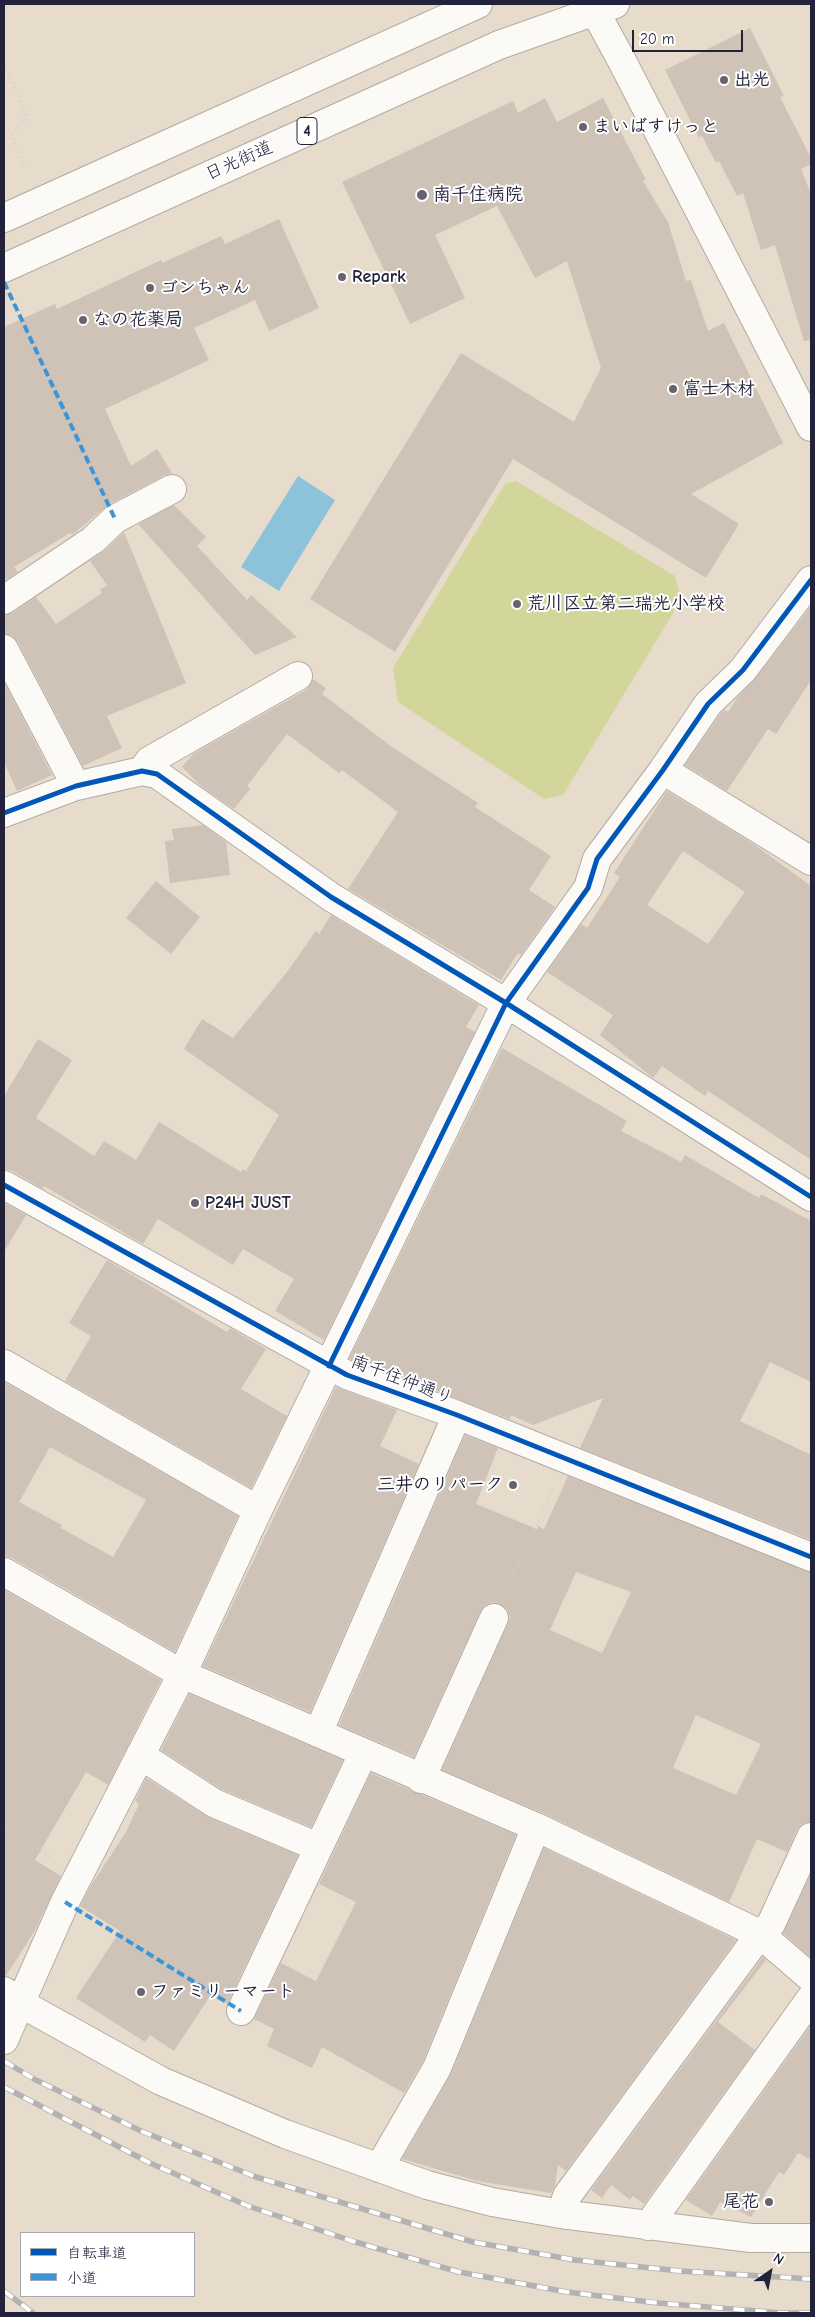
<!DOCTYPE html>
<html>
<head>
<meta charset="utf-8">
<style>
	body { margin:0 }
	#map { position:relative; width:815px; height:2317px; overflow:hidden; background:#e7dbcb; font-family:"Comic Neue","Klee One",sans-serif }
	canvas { display:block }
	.frame { position:absolute; inset:0; border:5px solid #22223b; pointer-events:none }
	.legend { position:absolute; left:20px; top:2232px; width:175px; height:65px; box-sizing:border-box; background:#fff; border:1px solid #a7a7b1; margin:0; padding:6px 9px; list-style:none; font-size:15px; color:#22223b }
	.legend li { display:flex; align-items:center; gap:10px; height:25px }
	.legend b { width:25px; border:1px solid #a7a7b1 }
	.north { position:absolute; left:745px; top:2247px; width:50px; height:50px; -webkit-text-stroke:4px #fff; paint-order:stroke; rotate:33deg; font-size:14px; font-weight:700; line-height:20px; text-align:center; color:#22223b }
	.north::after { content:''; display:block; margin:auto; width:18px; height:22px; background:#22223b; clip-path:polygon(50% 0,100% 100%,50% 72%,0 100%) }
	.scale { position:absolute; left:632px; top:30px; width:111px; height:22px; box-sizing:border-box; border:2px solid #22223b; border-top:0; padding-left:6px; font-size:15px; line-height:18px; white-space:nowrap; color:#22223b; -webkit-text-stroke:4px #fff; paint-order:stroke }
</style>
</head>
<body>
<div id="map">
<canvas width="815" height="2317"></canvas>
<div class="frame"></div>
<ul class="legend">
<li><b style="height:6px;background:#0057b8"></b>自転車道</li>
<li><b style="height:6px;background:#3b95d9"></b>小道</li>
</ul>
<div class="north">N</div>
<div class="scale">20 m</div>
</div>
<script>
const c = document.querySelector('canvas').getContext('2d');
c.lineJoin = 'round';
function fillPath(path, color) { c.fillStyle = color; c.fill(path, 'evenodd'); }
const shape = rows => new Path2D(rows.map(r => 'M' + r).join(''));
function strokePath(path, color, width, dash) { c.strokeStyle = color; c.lineWidth = width; c.lineCap = dash ? 'butt' : 'round'; c.setLineDash(dash || []); c.stroke(path); }
function drawText(font, color, halo, rows, align = 'center') {
  c.font = font + ' "Comic Neue","Klee One",sans-serif'; c.lineWidth = 4; c.setLineDash([]); c.textBaseline = 'middle'; c.strokeStyle = halo; c.fillStyle = color; for (const [text, x, y, turn = 0] of rows) {
    c.save(); c.translate(x, y); c.rotate((+turn || 0) * Math.PI / 180); c.textAlign = isNaN(turn) ? turn : align; if (halo) c.strokeText(text, 0, 0); c.fillText(text, 0, 0); c.restore();
  }
}
const green = shape([
	[516,481,675,576,681,600,563,795,544,799,398,702,393,668,505,484]
]);
const water = shape([
	[298,476,335,500,279,591,241,567]
]);
const building = shape([
	[750,28,784,96,780,97,811,158,811,164,801,169,811,194,811,340,804,341,775,245,761,250,743,193,737,196,719,161,716,163,702,136,699,138,665,70],
	[545,98,557,122,603,98,646,180,643,181,668,222,686,281,691,280,708,331,724,323,783,443,691,494,739,524,706,578,513,459,395,652,310,599,461,353,574,422,601,368,567,261,535,278,497,206,435,235,465,298,410,324,342,182,513,101,518,113],
	[279,219,319,308,269,331,255,300,194,328,209,360,105,409,131,466,157,449,172,473,165,475,108,505,72,535,70,533,14,567,18,572,4,581,4,327,55,304,57,309,161,260,162,263,221,236,225,244],
	[174,505,206,537,197,546,247,600,251,595,297,637,255,655,138,524],
	[124,532,186,683,107,716,122,748,83,766,18,642,12,636,4,634,4,615,13,613,36,597,56,624,102,593,100,590,107,585,90,561,104,551],
	[811,606,811,680,776,734,768,729,727,791,685,765,720,714,725,710,728,712,737,698,755,679],
	[313,679,326,688,322,694,392,747,478,803,475,807,551,856,529,890,555,907,521,955,518,953,501,980,348,889,398,812,342,770,339,773,287,734,247,786,250,789,234,809,201,786,182,767,193,754,306,690],
	[4,682,52,775,17,791,4,762],
	[667,791,752,843,811,886,811,1160,708,1091,705,1096,662,1066,653,1078,600,1035,613,1015,547,972,581,924,587,928,620,877,614,873],
	[683,851,745,892,708,944,647,905],
	[203,825,226,842,230,875,170,883,165,841,174,840,172,829],
	[156,881,200,917,171,954,126,918],
	[331,915,479,1005,466,1027,475,1032,324,1340,275,1311,294,1279,243,1249,233,1265,158,1219,143,1244,44,1186,43,1189,12,1171,4,1169,4,1096,38,1039,72,1060,36,1118,94,1156,104,1141,136,1160,159,1122,241,1172,243,1169,246,1171,279,1115,184,1049,202,1019,233,1038,287,972,316,931,319,934],
	[502,1048,627,1121,621,1131,681,1162,685,1155,759,1198,761,1194,811,1221,811,1382,770,1362,740,1421,811,1455,811,1540,580,1448,603,1398,533,1425,511,1415,510,1419,441,1393,412,1378,410,1381,349,1359],
	[4,1203,26,1215,4,1252],
	[107,1260,227,1332,230,1328,266,1349,241,1389,287,1416,251,1488,65,1381,91,1336,69,1323],
	[4,1382,238,1516,175,1652,12,1558,4,1556],
	[50,1447,146,1500,113,1557,61,1528,62,1525,19,1502],
	[336,1387,397,1410,380,1446,419,1464,310,1712,203,1666],
	[465,1435,498,1448,476,1504,537,1529,538,1526,544,1529,568,1476,811,1572,811,1822,802,1824,797,1830,787,1852,757,1839,729,1902,543,1813,442,1770,508,1624,510,1617,507,1609,500,1604,493,1602,485,1605,480,1612,414,1757,339,1725],
	[576,1572,631,1592,602,1653,550,1630],
	[696,1715,761,1744,736,1795,673,1768],
	[4,1590,161,1680,108,1785,86,1772,35,1860,61,1876,35,1930,6,1976,4,1976],
	[189,1694,343,1760,311,1827,221,1789,161,1750],
	[371,1773,516,1835,423,2061,404,2093,322,2047,312,2068,267,2046,274,2029,254,2019,281,1963,316,1981,356,1902,319,1884],
	[146,1778,208,1817,298,1855,227,2004,210,1996,174,2051,150,2035,145,2042,76,1998,120,1931,80,1906,92,1884,126,1832,139,1804,135,1801],
	[544,1848,736,1940,566,2171,558,2165,555,2186,551,2193,477,2181,402,2159,451,2074],
	[811,1874,811,1958,783,1933],
	[763,1957,766,1960,718,2022,755,2050,644,2204,633,2196,630,2200,611,2185,602,2198,591,2190],
	[811,2025,811,2160,798,2153,784,2175,779,2172,751,2217,720,2202,712,2216,686,2200]
]);
const path = shape([
	[4,64,27,117,11,135,24,167],
	[507,1589,552,1490],
	[4,1826,51,1858]
]);
const minor = shape([
	[591,4,622,61,811,427],
	[4,600,93,540,115,519,172,489],
	[4,649,76,786],
	[663,770,811,861],
	[142,771,149,761,298,676],
	[4,813,76,786,142,771,157,774,331,897,506,1003,811,1197],
	[4,1185,347,1375,457,1415,811,1557],
	[4,1364,258,1510],
	[4,1572,182,1674,536,1827,760,1934,811,1978],
	[318,1733,457,1415],
	[140,1755,214,1803,318,1847],
	[421,1779,494,1618],
	[4,1991,22,2004,161,2081,285,2134,427,2185,492,2202,561,2214,751,2238,811,2238],
	[241,2011,363,1754],
	[4,2040,65,1902,182,1674,258,1510,506,1003,588,888,597,859,663,770,708,704,743,670,811,580],
	[379,2168,437,2068,536,1827],
	[561,2214,567,2196,760,1934,771,1924,811,1837],
	[648,2226,811,1998]
]);
const highway = shape([
	[4,218,478,4],
	[4,268,499,45,615,4]
]);
const rail = shape([
	[4,2061,34,2079,141,2131,256,2177,473,2242,575,2260,680,2271,811,2279],
	[4,2087,150,2163,248,2206,352,2241,459,2272,567,2292,658,2303,782,2313,811,2313],
	[4,2291,33,2313]
]);
const quiet = shape([
	[4,282,115,519],
	[65,1902,241,2011]
]);
const cycleway = shape([
	[4,813,76,786,142,771,157,774,331,897,506,1003,811,1197],
	[4,1185,347,1375,457,1415,811,1557],
	[329,1366,506,1003,588,888,597,859,663,770,708,704,743,670,811,580]
]);
const markers = [
	[724,80,5,"#67636d"],
	[583,127,5,"#67636d"],
	[422,195,6,"#67636d"],
	[342,277,5,"#67636d"],
	[150,288,5,"#67636d"],
	[83,320,5,"#67636d"],
	[673,389,5,"#67636d"],
	[517,604,5,"#67636d"],
	[195,1203,5,"#67636d"],
	[513,1485,5,"#67636d"],
	[141,1992,5,"#67636d"],
	[769,2202,5,"#67636d"]
];
const shields = [
	[307,131,20]
];
const shieldNames = [
	["4",307,131]
];
const poiNames = [
	["出光",734,80],
	["まいばすけっと",593,127],
	["南千住病院",433,195],
	["Repark",352,277],
	["ゴンちゃん",160,288],
	["なの花薬局",93,320],
	["富士木材",683,389],
	["荒川区立第二瑞光小学校",527,604],
	["P24H JUST",205,1203],
	["三井のリパーク",503,1485,"right"],
	["ファミリーマート",151,1992],
	["尾花",759,2202,"right"]
];
const streetNames = [
	["日光街道",239,161,-24],
	["南千住仲通り",402,1380,21]
];
fillPath(green, '#d3d69b');
fillPath(water, '#8dc2db');
fillPath(building, '#cfc3b7');
strokePath(minor, '#b2aba3', 30);
strokePath(highway, '#b2aba3', 30);
strokePath(path, '#d2cfcd', 3, [1, 4]);
strokePath(minor, '#fbfaf7', 28);
strokePath(highway, '#fbfaf7', 28);
strokePath(rail, '#b3b1b2', 5.5);
strokePath(rail, '#fff', 4, [11]);
strokePath(quiet, '#3b95d9', 4, [8, 4]);
strokePath(cycleway, '#0057b8', 5);
for (const [x, y, r, color] of markers) { const dot = new Path2D(); dot.arc(x, y, r, 0, 2 * Math.PI); c.fillStyle = color; c.fill(dot); strokePath(dot, '#fff', 2); }
for (const [x, y, w] of shields) { const box = new Path2D(); box.roundRect(x - w / 2, y - 13.5, w, 27, 4); c.fillStyle = '#fff'; c.fill(box); strokePath(box, '#22223b', 1); }
drawText('bold 16px', '#22223b', null, shieldNames);
drawText('bold 18px', '#22223b', '#fff', poiNames, 'left');
drawText('18px', '#22223b', '#fff', streetNames);
</script>
</body>
</html>
